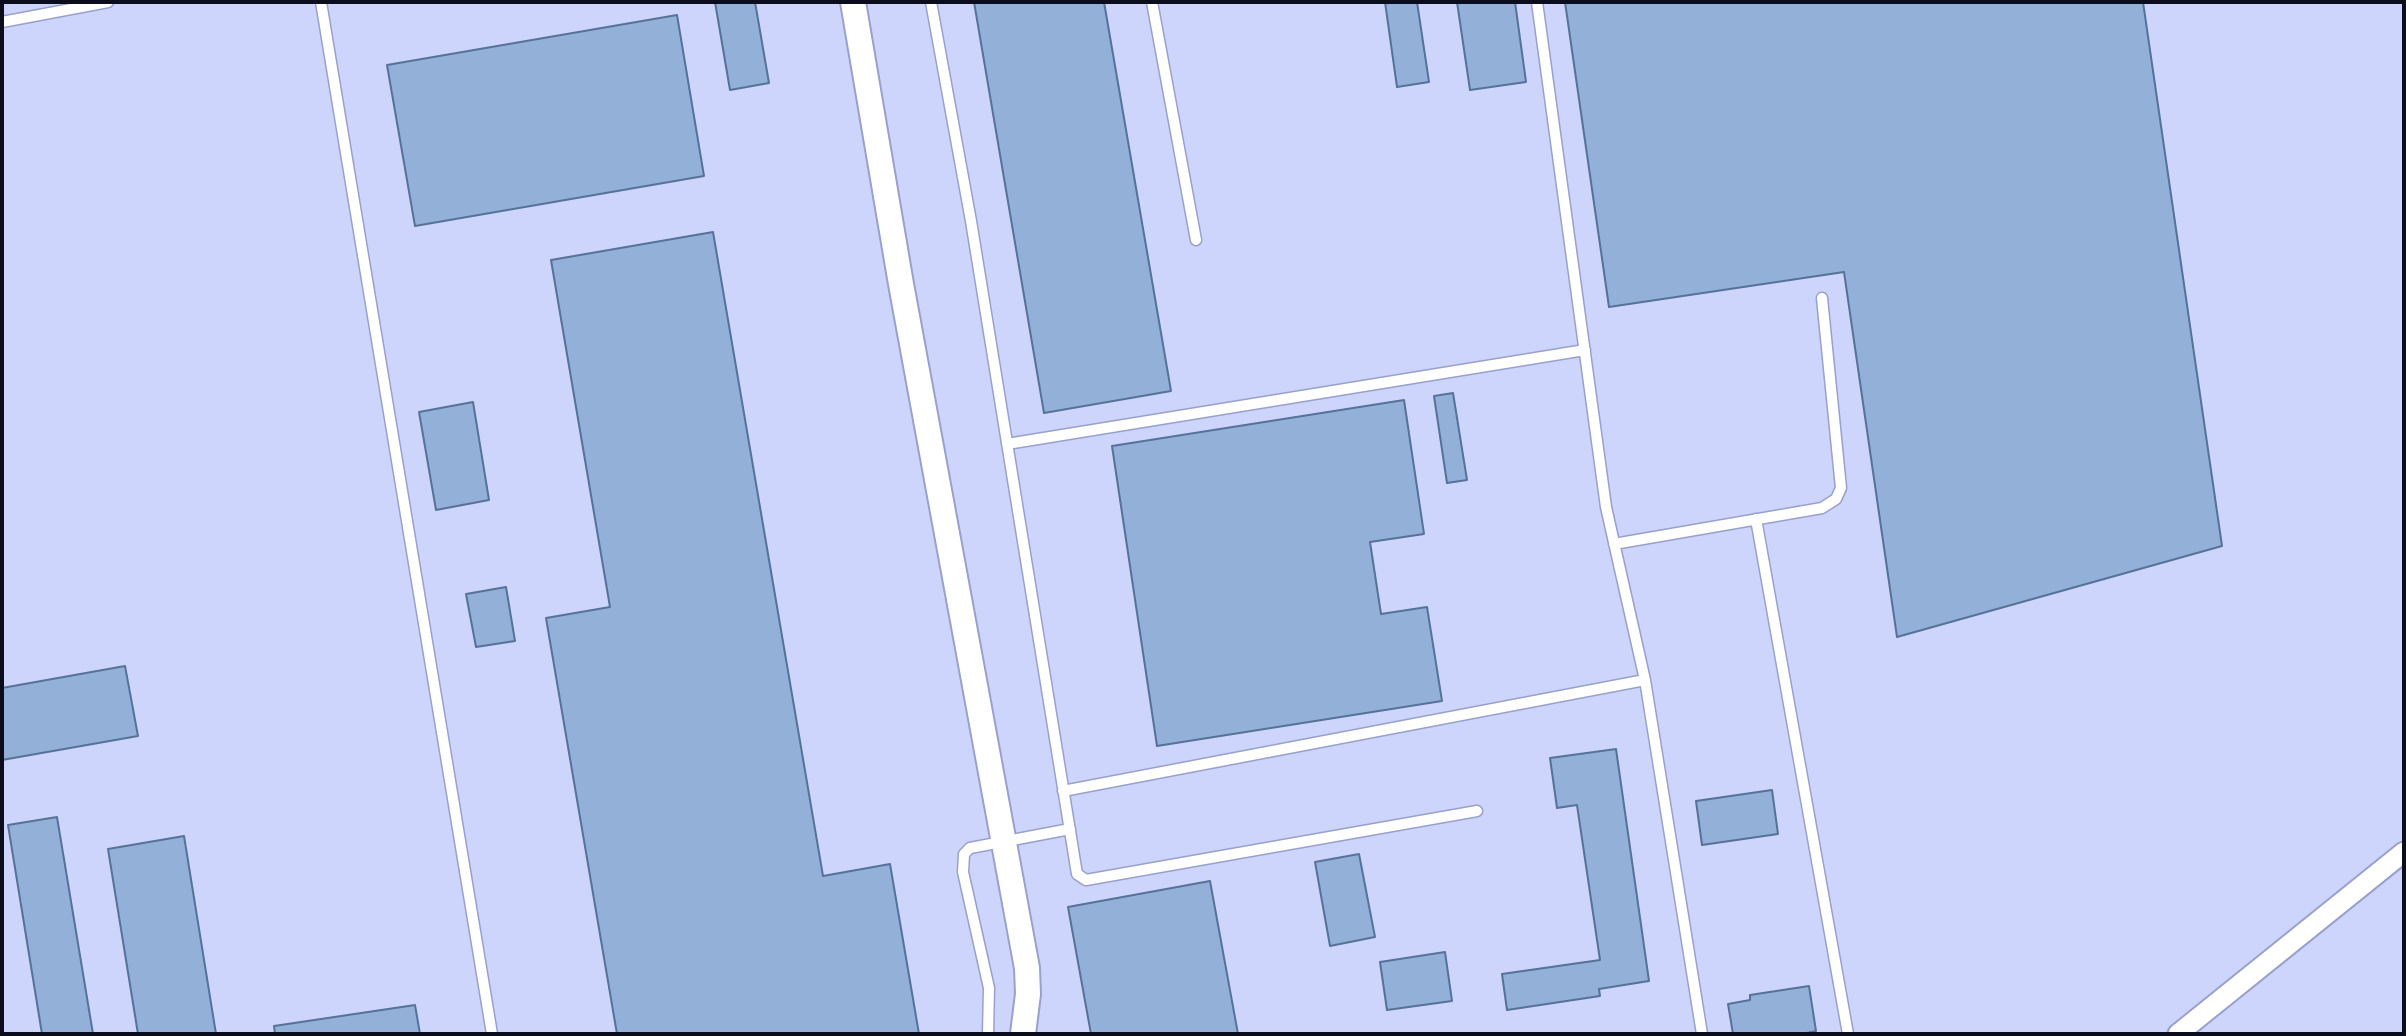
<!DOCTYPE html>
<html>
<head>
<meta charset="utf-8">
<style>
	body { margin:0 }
	#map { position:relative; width:2406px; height:1036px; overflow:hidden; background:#ced5fc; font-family:Arial,sans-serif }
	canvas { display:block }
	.frame { position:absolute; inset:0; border:4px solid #0b0d1d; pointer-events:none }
</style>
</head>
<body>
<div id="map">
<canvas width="2406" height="1036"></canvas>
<div class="frame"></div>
</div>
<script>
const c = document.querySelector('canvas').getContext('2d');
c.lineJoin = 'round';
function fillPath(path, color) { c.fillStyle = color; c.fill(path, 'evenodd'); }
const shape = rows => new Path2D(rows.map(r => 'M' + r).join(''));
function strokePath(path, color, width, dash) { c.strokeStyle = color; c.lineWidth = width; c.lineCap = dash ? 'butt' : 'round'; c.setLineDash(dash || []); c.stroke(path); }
const building = shape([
	[715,2,755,2,769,83,730,90,715,2],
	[974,2,1104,2,1171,391,1044,413,974,2],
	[1385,2,1417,2,1429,82,1397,87,1385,2],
	[1457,2,1515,2,1526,82,1470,90,1457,2],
	[1565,2,2143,2,2222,546,1897,637,1844,272,1609,307,1565,2],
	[677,15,704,176,415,226,387,65,677,15],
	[713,232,823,876,890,864,919,1034,617,1034,546,618,610,607,551,260,713,232],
	[1453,393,1467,480,1447,483,1434,396,1453,393],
	[1404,400,1424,534,1370,542,1381,614,1427,607,1442,701,1157,746,1112,446,1404,400],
	[473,402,489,500,436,510,419,412,473,402],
	[506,587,515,641,476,647,466,594,506,587],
	[125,666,138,736,2,760,2,688,125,666],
	[1616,749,1649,981,1599,989,1600,996,1507,1010,1502,974,1600,960,1577,805,1557,808,1550,758,1616,749],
	[1772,790,1778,834,1702,845,1696,801,1772,790],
	[57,817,93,1034,42,1034,8,825,57,817],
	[184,836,216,1034,138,1034,108,849,184,836],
	[1359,854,1375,937,1330,946,1315,862,1359,854],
	[1210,881,1238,1034,1091,1034,1068,907,1210,881],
	[1445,952,1452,1001,1387,1010,1380,962,1445,952],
	[1809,986,1816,1031,1802,1034,1733,1034,1728,1004,1750,1000,1750,995,1809,986],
	[415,1005,420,1034,275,1034,274,1026,415,1005]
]);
const service = shape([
	[321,2,492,1034],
	[931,2,971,221,1077,874,1086,880,1477,811],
	[1152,2,1196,240],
	[1537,2,1606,507,1645,680,1702,1034],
	[2,22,108,2],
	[1007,444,1585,350],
	[1756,519,1848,1034],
	[1614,544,1822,508,1836,499,1841,488,1822,298],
	[1063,791,1645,680],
	[988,1034,989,988,963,872,964,854,970,848,1070,829]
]);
const minor = shape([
	[2178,1034,2404,852]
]);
const tertiary = shape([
	[853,2,901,284,1027,968,1028,994,1023,1034]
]);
fillPath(building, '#93b0d9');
strokePath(building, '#577298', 2);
strokePath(service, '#98a0ce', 13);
strokePath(minor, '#98a0ce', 23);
strokePath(tertiary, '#98a0ce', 28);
strokePath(service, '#fff', 10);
strokePath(minor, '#fff', 19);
strokePath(tertiary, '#fff', 24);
</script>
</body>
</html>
